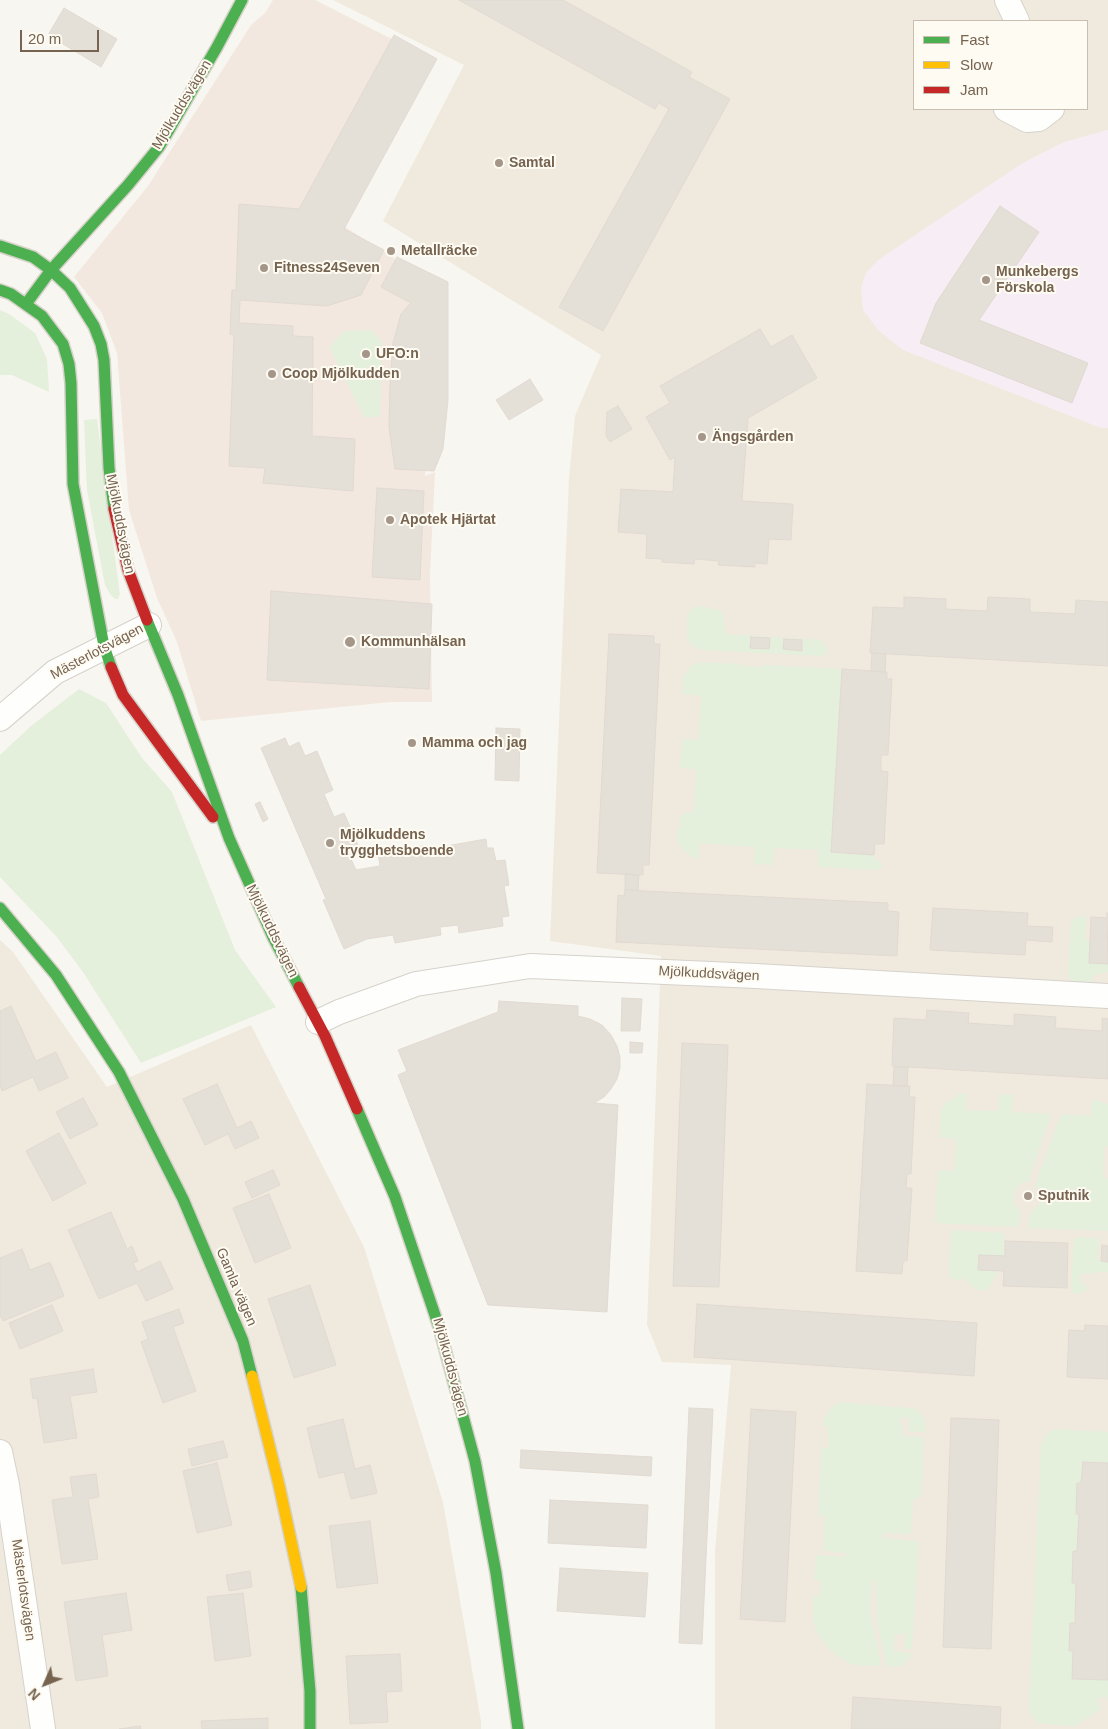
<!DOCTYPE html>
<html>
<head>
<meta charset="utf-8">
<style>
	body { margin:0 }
	#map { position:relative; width:1108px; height:1729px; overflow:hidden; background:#f8f6f0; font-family:Helvetica,sans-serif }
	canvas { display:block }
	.legend { position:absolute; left:913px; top:20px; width:175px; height:90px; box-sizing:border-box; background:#fefbf3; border:1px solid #c8beb2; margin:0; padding:6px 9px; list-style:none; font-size:15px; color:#766350 }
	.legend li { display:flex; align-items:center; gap:10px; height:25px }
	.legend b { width:25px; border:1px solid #c8beb2 }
	.north { position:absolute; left:20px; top:1659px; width:50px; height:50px; -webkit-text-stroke:4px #fefbf3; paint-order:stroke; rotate:226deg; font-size:14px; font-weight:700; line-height:20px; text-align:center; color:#766350 }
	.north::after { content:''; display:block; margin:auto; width:18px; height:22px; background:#766350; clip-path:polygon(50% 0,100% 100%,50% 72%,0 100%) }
	.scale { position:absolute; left:20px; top:30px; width:79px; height:22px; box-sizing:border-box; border:2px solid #766350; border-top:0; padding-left:6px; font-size:15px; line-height:18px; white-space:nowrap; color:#766350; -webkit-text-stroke:4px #fefbf3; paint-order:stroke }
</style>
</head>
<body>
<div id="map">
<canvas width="1108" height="1729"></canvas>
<ul class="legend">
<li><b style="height:6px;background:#4caf50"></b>Fast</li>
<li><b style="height:6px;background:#ffc107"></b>Slow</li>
<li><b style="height:6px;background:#c62828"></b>Jam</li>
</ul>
<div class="north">N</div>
<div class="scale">20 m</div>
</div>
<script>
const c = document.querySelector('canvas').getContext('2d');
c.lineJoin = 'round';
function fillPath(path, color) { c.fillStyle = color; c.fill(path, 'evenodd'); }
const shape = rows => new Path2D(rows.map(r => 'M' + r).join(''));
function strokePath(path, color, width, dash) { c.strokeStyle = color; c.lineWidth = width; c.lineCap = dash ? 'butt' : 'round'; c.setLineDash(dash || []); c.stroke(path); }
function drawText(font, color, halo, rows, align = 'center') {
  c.font = font + ' Helvetica,sans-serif'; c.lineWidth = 4; c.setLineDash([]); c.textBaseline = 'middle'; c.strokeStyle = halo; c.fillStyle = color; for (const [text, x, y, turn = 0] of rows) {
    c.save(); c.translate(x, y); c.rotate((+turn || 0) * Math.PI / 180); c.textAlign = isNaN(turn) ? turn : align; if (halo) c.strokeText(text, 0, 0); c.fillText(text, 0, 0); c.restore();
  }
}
const residential = shape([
	[333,0,1108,0,1108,1729,715,1729,715,1551,731,1365,662,1362,647,1325,661,956,550,941,569,478,575,416,601,355,383,221,464,65],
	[914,21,1087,21,1087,109,914,109],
	[0,940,13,952,107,1087,251,1025,364,1247,443,1502,481,1721,481,1729,0,1729]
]);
const commercial = shape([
	[273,0,315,0,429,58,342,225,439,287,425,476,435,472,430,575,432,702,390,702,201,721,177,642,157,598,129,510,117,353,102,313,74,277,148,186,251,25,265,13]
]);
const education = shape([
	[1108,130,1108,428,1101,428,903,350,878,330,863,310,861,288,866,273,878,260,1021,164,1064,142]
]);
const green = shape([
	[0,310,9,314,35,333,47,359,49,392,12,375,0,375],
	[372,330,382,342,380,417,364,417,329,347,344,331],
	[97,419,119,588,120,594,118,599,115,599,110,594,105,585,87,490,84,420],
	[701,606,718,610,723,613,725,631,727,634,821,640,828,650,825,655,820,656,702,650,692,646,687,637,687,617,692,607],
	[701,662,741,664,741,666,763,667,764,665,842,669,831,852,874,855,875,859,883,864,881,868,874,870,818,867,818,850,775,848,773,865,754,864,755,847,700,843,699,859,693,858,680,847,677,838,678,829,680,827,680,818,684,813,694,812,696,769,680,768,682,739,698,740,701,696,683,694,683,677,690,666],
	[79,689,106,703,142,758,172,792,235,950,276,1007,141,1063,83,972,56,936,0,877,0,755,31,726],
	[1086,916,1085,939,1090,940,1089,963,1108,964,1108,972,1104,972,1092,977,1092,983,1086,984,1073,981,1068,977,1071,922,1076,917],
	[960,1093,967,1094,966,1110,998,1111,999,1094,1013,1095,1012,1112,1051,1114,1028,1182,1024,1182,1019,1185,1014,1194,1015,1205,1021,1212,1018,1227,935,1223,938,1170,954,1171,956,1139,939,1137,941,1111,945,1104],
	[1092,1099,1108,1104,1108,1147,1104,1147,1103,1179,1108,1179,1108,1231,1028,1228,1031,1211,1039,1205,1041,1199,1040,1192,1035,1186,1059,1119,1060,1119,1061,1114,1091,1116],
	[951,1230,1004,1233,1005,1256,979,1255,978,1270,998,1270,990,1287,986,1290,977,1290,962,1278,958,1280,949,1278],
	[1074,1237,1099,1238,1098,1260,1108,1262,1108,1272,1097,1272,1096,1273,1080,1274,1081,1281,1088,1289,1080,1294,1071,1292],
	[840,1402,918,1409,925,1420,925,1432,909,1432,909,1418,900,1418,903,1436,924,1438,921,1497,913,1500,911,1534,884,1533,883,1538,917,1541,919,1543,912,1648,908,1650,905,1649,905,1634,895,1634,894,1651,912,1654,909,1660,901,1666,887,1667,877,1622,876,1581,872,1581,870,1610,881,1666,854,1665,843,1660,831,1651,819,1636,813,1621,813,1595,820,1595,821,1581,814,1579,816,1555,846,1557,846,1552,842,1553,823,1550,825,1516,818,1515,821,1447,829,1448,828,1427,823,1425,826,1415,833,1406],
	[1056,1429,1108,1432,1108,1463,1083,1462,1081,1483,1077,1483,1076,1513,1079,1514,1077,1551,1073,1552,1072,1582,1076,1583,1072,1678,1108,1680,1108,1702,1105,1696,1098,1700,1101,1709,1077,1725,1073,1726,1037,1723,1030,1714,1029,1710,1041,1445,1044,1437,1050,1431]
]);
const building = shape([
	[459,0,563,0,692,72,689,77,730,99,603,331,559,307,669,109,659,103,655,109,459,0],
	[64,8,117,39,101,67,48,35,64,8],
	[394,35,437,59,344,229,384,250,361,295,327,306,240,300,239,323,293,326,293,336,313,337,312,436,355,439,353,491,263,483,265,468,229,466,234,335,230,334,232,290,236,290,239,204,299,209,394,35],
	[1000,206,1039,232,979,320,1088,363,1072,403,920,343,936,303,1000,206],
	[397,257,448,282,448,400,443,449,434,471,395,469,389,427,390,385,393,343,401,314,411,303,381,287,397,257],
	[760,329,771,347,792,335,817,378,748,418,742,501,793,504,791,540,769,539,767,564,755,563,755,567,718,565,719,561,695,559,694,564,662,562,662,559,646,558,647,534,618,532,621,489,673,492,675,457,670,460,646,417,670,403,660,386,760,329],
	[530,379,543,400,509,420,496,400,530,379],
	[618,406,632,429,610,442,606,436,607,412,618,406],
	[377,488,424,491,420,580,372,577,377,488],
	[271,591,432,604,429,689,267,680,271,591],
	[904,597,946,599,946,609,987,611,988,597,1030,599,1030,612,1075,614,1076,600,1108,602,1108,666,870,653,873,607,904,608,904,597],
	[609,634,654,636,654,644,660,644,649,865,643,865,643,875,597,873,609,634],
	[751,637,770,638,769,649,750,648,751,637],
	[784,639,802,640,802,651,783,649,784,639],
	[872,653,886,654,885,672,871,671,872,653],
	[842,669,887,672,887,679,892,679,888,755,881,755,881,771,888,772,884,844,875,844,874,855,831,852,842,669],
	[496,728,520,729,519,781,495,780,496,728],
	[285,738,289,747,299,742,305,756,317,751,333,790,324,794,334,817,344,813,361,852,350,857,356,870,380,866,378,853,423,846,425,855,442,853,441,847,486,839,487,848,493,848,496,861,505,860,509,885,504,886,509,916,502,917,503,926,459,933,458,925,440,927,441,935,395,943,393,935,367,939,344,949,323,900,326,899,261,748,285,738],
	[260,802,268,819,263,822,255,804,260,802],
	[625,874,639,875,638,890,625,890,625,874],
	[625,890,888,903,888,911,899,912,897,956,616,942,618,895,624,896,625,890],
	[933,908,1028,913,1027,926,1053,927,1052,942,1026,940,1025,955,930,950,933,908],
	[1107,913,1108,964,1089,963,1091,917,1107,918,1107,913],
	[622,998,642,999,640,1031,621,1031,622,998],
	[499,1001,578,1006,578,1016,590,1019,602,1025,611,1035,617,1046,620,1057,620,1068,617,1079,611,1089,604,1097,594,1103,618,1105,607,1312,488,1305,398,1075,407,1071,398,1050,498,1012,499,1001],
	[11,1006,36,1061,56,1052,68,1078,39,1091,33,1077,2,1091,0,1086,0,1011,11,1006],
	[927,1010,969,1013,968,1023,1014,1026,1014,1014,1056,1017,1055,1028,1102,1031,1102,1018,1108,1019,1108,1079,892,1066,894,1018,926,1020,927,1010],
	[630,1042,643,1043,642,1053,630,1053,630,1042],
	[682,1043,728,1045,719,1287,673,1286,682,1043],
	[894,1067,908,1067,907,1086,893,1086,894,1067],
	[217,1084,237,1128,251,1121,259,1138,235,1149,228,1134,205,1145,183,1099,217,1084],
	[867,1084,910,1086,909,1097,915,1097,911,1174,907,1174,906,1188,912,1188,907,1261,903,1261,902,1274,856,1271,867,1084],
	[83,1098,98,1125,70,1139,56,1112,83,1098],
	[59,1133,86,1183,53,1201,26,1151,59,1133],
	[273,1170,280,1185,252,1198,245,1182,273,1170],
	[269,1194,291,1248,255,1263,233,1208,269,1194],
	[111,1212,127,1249,132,1246,138,1261,133,1263,137,1272,160,1261,173,1289,146,1301,137,1283,99,1299,68,1230,111,1212],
	[1005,1241,1068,1243,1067,1288,1003,1286,1004,1271,978,1270,979,1255,1005,1256,1005,1241],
	[1102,1245,1108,1246,1108,1262,1101,1261,1102,1245],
	[22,1249,30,1270,50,1262,64,1296,3,1321,0,1315,0,1258,22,1249],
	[310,1285,336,1365,294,1378,268,1299,310,1285],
	[697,1304,977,1323,974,1376,694,1357,697,1304],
	[52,1305,63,1331,20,1349,9,1323,52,1305],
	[179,1309,184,1323,173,1327,196,1391,163,1403,141,1342,148,1339,142,1322,179,1309],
	[1085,1325,1108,1326,1108,1379,1067,1377,1069,1330,1084,1331,1085,1325],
	[93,1369,97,1392,70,1396,77,1438,44,1443,37,1398,33,1399,30,1379,93,1369],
	[689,1408,713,1409,702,1644,679,1643,689,1408],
	[751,1409,796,1412,785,1622,740,1619,751,1409],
	[951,1418,999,1420,991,1649,943,1647,951,1418],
	[343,1419,355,1469,370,1465,377,1493,351,1499,344,1472,319,1478,307,1428,343,1419],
	[223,1441,228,1457,192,1466,188,1449,223,1441],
	[521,1450,652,1457,651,1476,520,1468,521,1450],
	[1083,1462,1108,1463,1108,1680,1072,1679,1073,1651,1069,1651,1070,1623,1075,1623,1076,1583,1072,1583,1073,1551,1077,1551,1079,1514,1076,1514,1077,1483,1081,1483,1083,1462],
	[217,1463,232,1525,197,1533,183,1471,217,1463],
	[96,1474,99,1497,88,1499,98,1559,62,1564,52,1500,73,1497,70,1477,96,1474],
	[550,1500,648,1505,646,1548,548,1543,550,1500],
	[370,1521,378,1583,337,1588,329,1526,370,1521],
	[560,1568,648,1573,645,1617,557,1611,560,1568],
	[250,1571,252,1587,229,1591,226,1575,250,1571],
	[126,1593,132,1630,102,1635,108,1676,76,1681,64,1602,126,1593],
	[243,1593,251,1656,215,1661,207,1597,243,1593],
	[400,1654,402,1691,386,1692,388,1722,350,1724,346,1656,400,1654],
	[853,1697,1001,1707,1000,1729,851,1729,853,1697],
	[268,1718,268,1729,202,1729,201,1721,268,1718],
	[140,1726,141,1729,119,1729,140,1726]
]);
const street = shape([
	[1007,0,1017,21],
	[1006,109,1027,120,1039,119,1052,109],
	[0,719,55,672,149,625],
	[318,1022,339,1012,416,984,530,966,756,976,1108,996],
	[0,1452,7,1485,43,1729]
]);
const fast = shape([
	[0,246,33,257,51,270,70,288,94,326,101,344,104,360,109,468,114,509],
	[0,290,11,294,42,316,63,344,69,364,71,383,73,484,104,646,111,667],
	[26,304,51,270,128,185,159,147,217,47,242,0],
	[147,620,178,695,229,838,273,937,299,987],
	[0,908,56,975,119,1072,183,1199,243,1341,252,1376],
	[357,1109,395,1197,439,1327,475,1461,496,1573,518,1729],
	[301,1587,310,1691,310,1729]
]);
const slow = shape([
	[252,1376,279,1485,301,1587]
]);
const jam = shape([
	[114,509,128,570,147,620],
	[111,667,123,695,213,817],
	[299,987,325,1036,357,1109]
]);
const markers = [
	[499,163,5,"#a49688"],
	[391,251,5,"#a49688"],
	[264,268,5,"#a49688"],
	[986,280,5,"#a49688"],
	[366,354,5,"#a49688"],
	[272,374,5,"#a49688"],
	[702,437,5,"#a49688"],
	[390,520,5,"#a49688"],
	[350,642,6,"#a49688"],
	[412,743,5,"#a49688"],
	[330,843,5,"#a49688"],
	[1028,1196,5,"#a49688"]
];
const streetNames = [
	["Mjölkuddsvägen",182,105,-59],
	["Mjölkuddsvägen",120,524,79],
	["Mästerlotsvägen",97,652,-28],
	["Mjölkuddsvägen",272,931,64],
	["Mjölkuddsvägen",709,974,3],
	["Gamla vägen",236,1287,67],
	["Mjölkuddsvägen",450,1367,75],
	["Mästerlotsvägen",23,1590,82]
];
const poiNames = [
	["Samtal",509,163],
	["Metallräcke",401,251],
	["Fitness24Seven",274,268],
	["Munkebergs",996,272],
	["Förskola",996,288],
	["UFO:n",376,354],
	["Coop Mjölkudden",282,374],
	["Ängsgården",712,437],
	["Apotek Hjärtat",400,520],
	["Kommunhälsan",361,642],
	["Mamma och jag",422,743],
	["Mjölkuddens",340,835],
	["trygghetsboende",340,851],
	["Sputnik",1038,1196]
];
fillPath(residential, '#f0eade');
fillPath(commercial, '#f2e8df');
fillPath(education, '#f6eef4');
fillPath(green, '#e4efdc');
fillPath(building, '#e4dfd7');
strokePath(building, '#e1dad2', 1);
strokePath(street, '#d6d2cb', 26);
strokePath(fast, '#d6d2ca', 14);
strokePath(slow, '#d6d2ca', 14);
strokePath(jam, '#d6d2ca', 14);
strokePath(street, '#fefefd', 24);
strokePath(fast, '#4caf50', 11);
strokePath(slow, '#ffc107', 11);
strokePath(jam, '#c62828', 11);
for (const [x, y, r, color] of markers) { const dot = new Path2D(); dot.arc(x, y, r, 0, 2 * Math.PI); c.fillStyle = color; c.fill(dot); strokePath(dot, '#fefbf3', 2); }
drawText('14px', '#766350', '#fefbf3', streetNames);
drawText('bold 14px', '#766350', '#fefbf3', poiNames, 'left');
</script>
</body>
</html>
